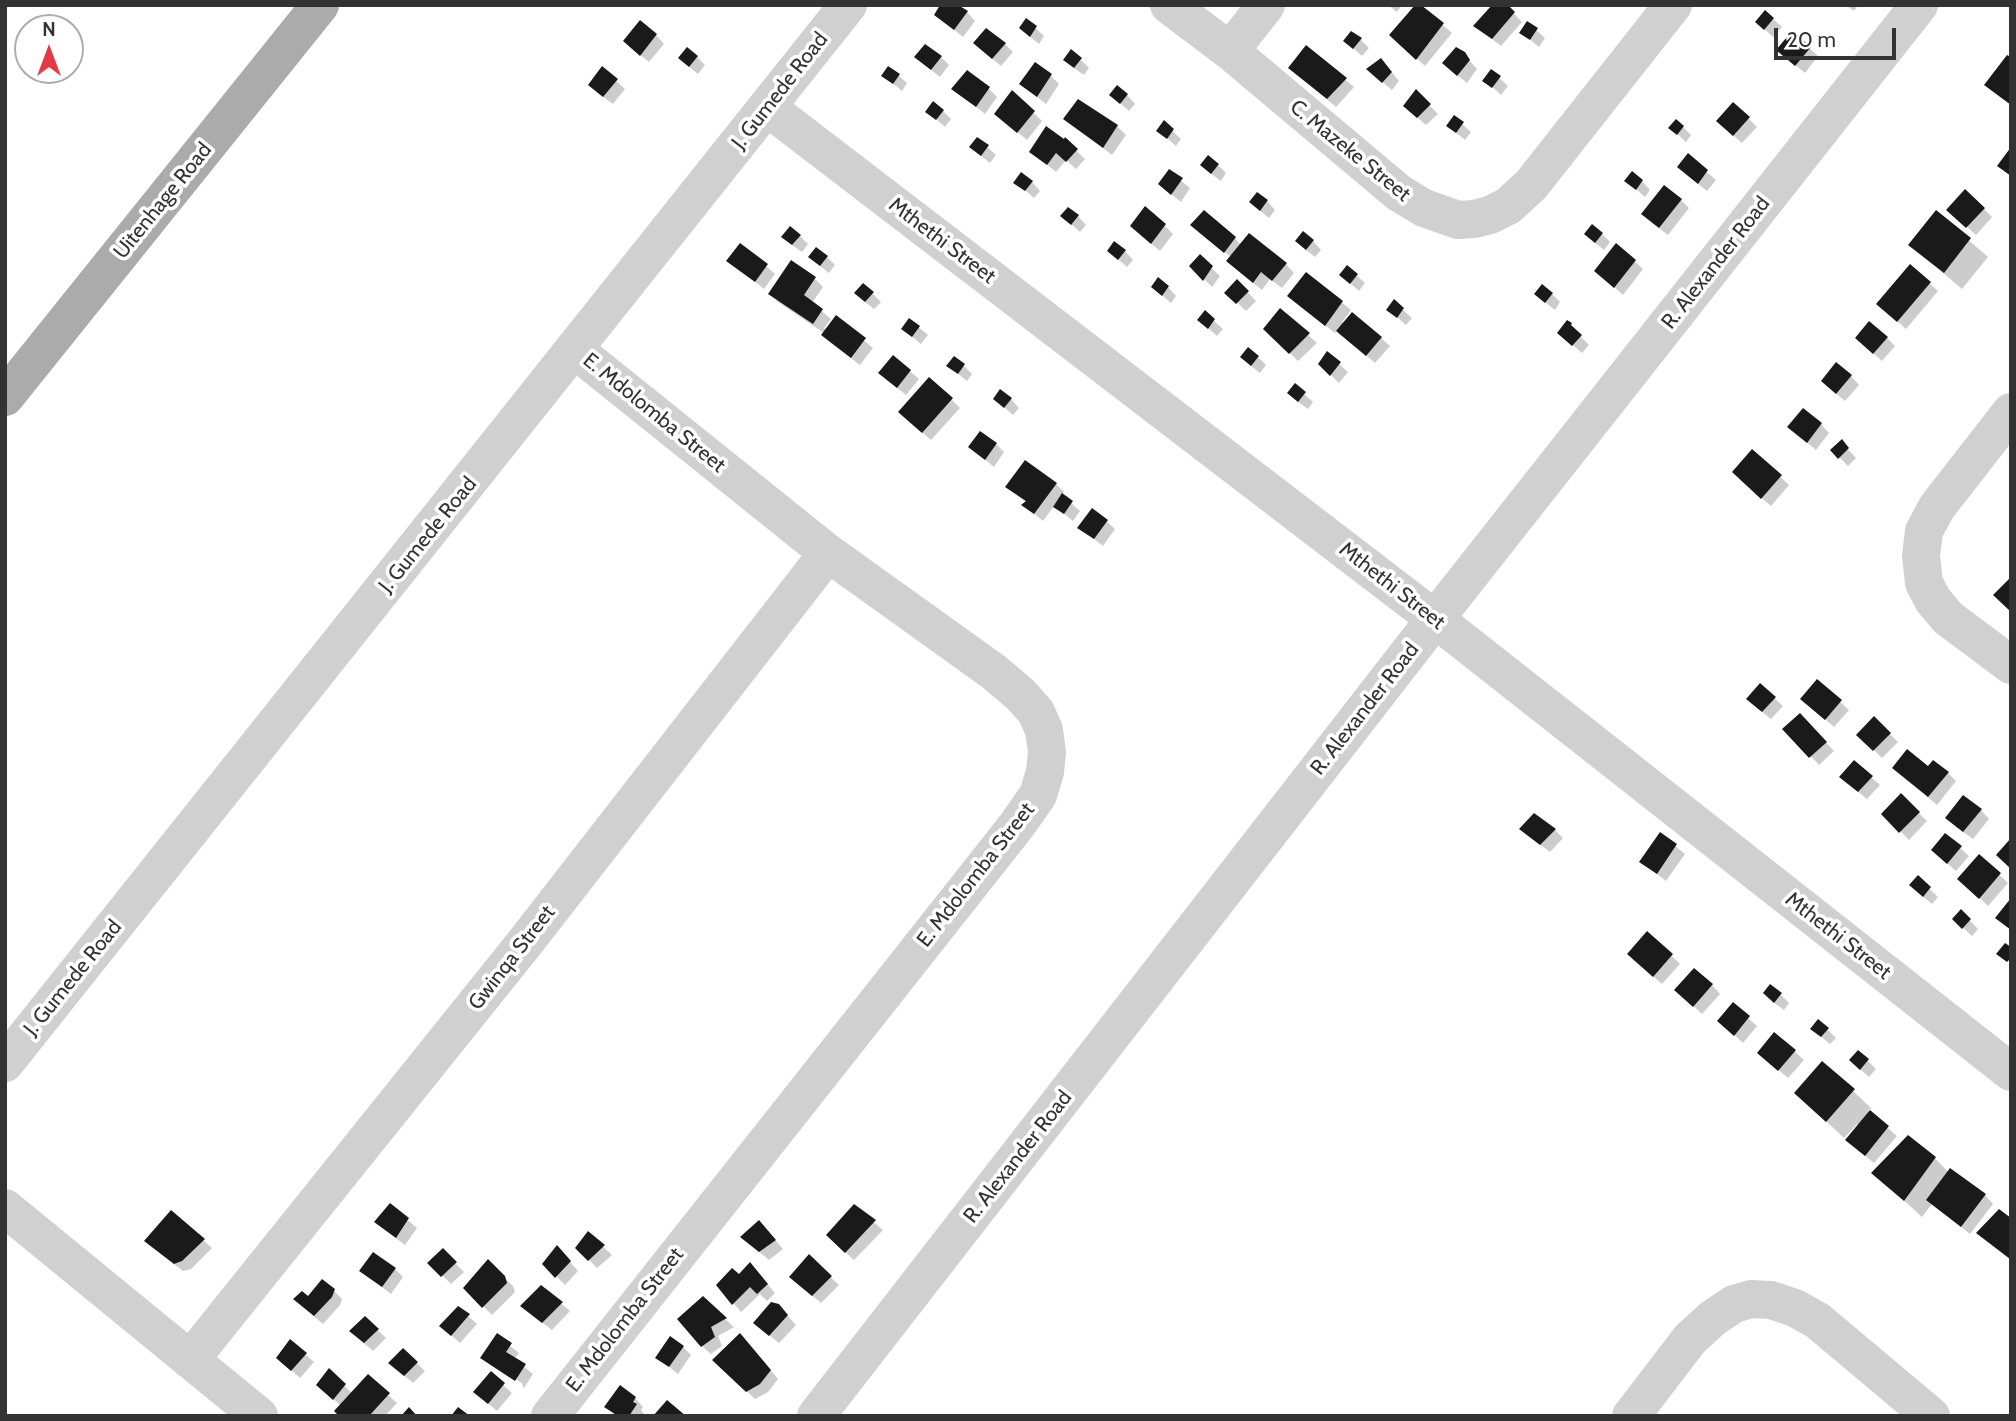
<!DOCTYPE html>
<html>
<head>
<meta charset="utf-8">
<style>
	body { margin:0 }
	#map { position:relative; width:2016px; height:1421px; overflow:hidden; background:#fff; font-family:Cabin,sans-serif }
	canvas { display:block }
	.frame { position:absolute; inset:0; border:7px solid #333; pointer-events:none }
	.north { position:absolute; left:14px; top:14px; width:70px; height:70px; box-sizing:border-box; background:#fff; border:2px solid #adadad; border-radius:50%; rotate:0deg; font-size:19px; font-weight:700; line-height:28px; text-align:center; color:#333 }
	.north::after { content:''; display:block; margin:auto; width:24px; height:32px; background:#e63946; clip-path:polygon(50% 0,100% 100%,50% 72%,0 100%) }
	.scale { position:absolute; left:1774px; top:28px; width:122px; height:32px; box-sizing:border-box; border:4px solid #333; border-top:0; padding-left:9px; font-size:21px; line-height:24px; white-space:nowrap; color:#333; -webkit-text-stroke:5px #fff; paint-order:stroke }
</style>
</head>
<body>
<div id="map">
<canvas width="2016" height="1421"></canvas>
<div class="frame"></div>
<div class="north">N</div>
<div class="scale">20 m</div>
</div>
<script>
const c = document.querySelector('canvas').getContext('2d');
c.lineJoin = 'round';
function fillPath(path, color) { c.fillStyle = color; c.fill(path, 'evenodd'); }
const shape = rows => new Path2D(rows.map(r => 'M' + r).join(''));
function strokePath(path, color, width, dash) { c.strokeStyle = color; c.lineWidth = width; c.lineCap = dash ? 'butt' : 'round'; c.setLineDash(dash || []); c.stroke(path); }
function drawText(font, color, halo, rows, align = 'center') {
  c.font = font + ' Cabin,sans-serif'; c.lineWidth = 7; c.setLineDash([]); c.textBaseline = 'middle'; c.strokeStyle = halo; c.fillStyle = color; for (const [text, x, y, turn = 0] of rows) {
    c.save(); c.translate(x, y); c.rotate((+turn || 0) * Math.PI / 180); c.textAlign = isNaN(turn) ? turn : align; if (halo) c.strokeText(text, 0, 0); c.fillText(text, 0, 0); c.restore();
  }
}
const shadow = shape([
	[1388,5,1402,5,1397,12],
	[1419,5,1452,33,1425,66,1400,43],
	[1506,5,1522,22,1501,46,1475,26],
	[1846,5,1858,5,1854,11],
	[967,12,975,21,963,37,936,15],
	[1765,12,1782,27,1773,37,1757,22],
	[1027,20,1044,36,1039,44,1029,36],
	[1528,23,1545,38,1539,47,1521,32],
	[656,35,664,44,649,62,633,49],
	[1360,39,1369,48,1362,56,1345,41],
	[1005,44,1013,52,1001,66,984,52],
	[1306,47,1354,87,1336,107,1299,76],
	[1809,48,1818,56,1805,73,1787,58],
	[1464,54,1477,69,1467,83,1452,71],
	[697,57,705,65,698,74,688,66],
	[941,57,949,65,940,77,925,65],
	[1081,60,1089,68,1084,75,1074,68],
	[603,69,625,89,613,104,598,93],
	[1389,69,1399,81,1392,90,1377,77],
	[1491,71,1508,86,1501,95,1485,80],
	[898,75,907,83,902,91,884,76],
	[1051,76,1059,84,1046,104,1021,84],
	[954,89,989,89,997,97,985,114],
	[1416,92,1438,114,1426,125,1413,114],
	[1013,93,1042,121,1027,140,1005,122],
	[1111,95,1127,95,1135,104,1129,111],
	[1078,101,1117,126,1126,135,1112,155,1065,119],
	[927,111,943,111,951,119,945,127],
	[1454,117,1471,132,1465,140,1448,126],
	[1748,118,1757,127,1742,143,1726,129],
	[1164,123,1181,139,1176,146,1158,130],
	[1683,127,1691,135,1686,142,1671,128],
	[1065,140,1085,159,1076,169,1066,160,1056,172,1032,152,1064,142],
	[987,147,996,155,990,163,980,155],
	[1688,156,1716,180,1707,191,1687,175],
	[1218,165,1226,173,1221,181,1210,173],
	[1169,171,1190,188,1181,202,1169,192],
	[1627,181,1642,181,1650,190,1645,197],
	[1016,182,1032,182,1040,191,1034,198],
	[1681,200,1689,208,1668,235,1651,222],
	[1267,201,1275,210,1269,218,1259,210],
	[1984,209,1992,217,1976,235,1949,210],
	[1936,212,1988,257,1962,289,1910,245],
	[1062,216,1078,216,1086,225,1080,232],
	[1165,226,1173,234,1160,251,1140,234],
	[1201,233,1235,238,1241,245,1286,264,1294,273,1282,288,1270,279,1262,290,1236,269,1231,257],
	[1602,234,1610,242,1604,250,1594,242],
	[800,236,808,244,802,252,792,245],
	[1313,241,1321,250,1315,257,1306,250],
	[1109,251,1125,251,1133,260,1127,267],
	[827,257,835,265,829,273,819,265],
	[1200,257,1220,276,1212,287,1191,266],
	[729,261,766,266,775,274,764,289],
	[1634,261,1643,269,1623,295,1605,279],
	[1307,274,1351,310,1342,322,1381,338,1390,346,1375,363,1337,330,1335,333,1298,304],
	[1356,275,1365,283,1359,291,1350,283],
	[815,279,823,287,812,303,831,319,824,328,827,330,836,317,873,348,860,365,831,343,823,335,824,333,778,302,770,294],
	[1237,281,1256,301,1246,311,1227,293],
	[1929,283,1938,291,1906,329,1887,312],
	[1153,287,1168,287,1176,296,1171,303],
	[872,293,881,302,874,309,865,302],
	[1552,294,1560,302,1555,310,1545,302],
	[1394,302,1412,318,1406,325,1388,309],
	[1205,313,1223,329,1217,336,1199,320],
	[910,320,928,335,921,344,903,329],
	[1567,323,1589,345,1582,353,1568,341],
	[1265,329,1308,335,1317,343,1298,361],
	[1887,338,1895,346,1882,361,1865,346],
	[893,357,919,379,906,395,889,381],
	[1258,357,1266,365,1260,373,1250,365],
	[1320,364,1339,364,1348,372,1339,383],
	[949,366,964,366,972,374,967,381],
	[1851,376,1859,385,1845,401,1831,389],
	[1295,386,1313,402,1308,409,1298,402],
	[951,399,960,408,931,440,909,421],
	[995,399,1011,399,1019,408,1013,415],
	[1821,424,1829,433,1816,450,1798,435],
	[1841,442,1856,458,1848,466,1832,450],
	[996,444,1004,452,994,467,970,447],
	[1753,451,1789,485,1771,506,1742,481],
	[1056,484,1064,492,1062,495,1080,511,1073,521,1054,506,1043,521,1024,505,1027,503,1007,487],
	[1106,521,1115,529,1103,546,1080,528],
	[1817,681,1849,710,1834,727,1811,707],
	[1774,698,1783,706,1771,719,1757,708],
	[1800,715,1834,751,1819,765,1785,729],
	[1874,719,1898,742,1882,758,1859,735],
	[1894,768,1948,773,1956,781,1937,805],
	[1871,777,1880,785,1867,799,1850,785],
	[1901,796,1927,821,1909,840,1883,814],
	[1981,810,1989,819,1973,839,1955,826],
	[1555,830,1563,838,1550,852,1530,837],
	[1660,834,1685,854,1666,881,1641,861],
	[1946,835,1969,856,1956,871,1941,858],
	[1979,856,2008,883,1988,906,1959,878],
	[1918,878,1938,897,1932,904,1920,894],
	[1961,911,1978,929,1972,936,1962,927],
	[1672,956,1680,964,1662,984,1637,962],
	[1712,985,1720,994,1702,1014,1685,998],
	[1781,995,1789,1003,1784,1010,1773,1002],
	[1733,1005,1757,1026,1743,1043,1728,1029],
	[1812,1029,1827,1029,1836,1038,1830,1044],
	[1775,1034,1804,1060,1788,1078,1768,1061],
	[1867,1060,1876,1069,1869,1077,1860,1069],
	[1853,1091,1871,1108,1868,1111,1897,1136,1874,1163,1856,1148,1859,1126,1857,1124,1844,1138,1796,1093],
	[1935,1158,1949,1173,1985,1195,1993,1204,1970,1234,1932,1204,1922,1217,1873,1172],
	[390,1205,417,1228,405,1245,385,1230],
	[855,1206,883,1230,854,1260,836,1244],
	[171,1212,212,1248,191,1269,183,1271,155,1249],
	[767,1230,783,1249,769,1260,751,1245],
	[588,1233,612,1255,597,1268,577,1247],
	[443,1251,464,1272,451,1284,430,1263],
	[565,1256,578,1271,565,1285,544,1264],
	[809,1257,839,1285,821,1303,800,1285],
	[488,1262,513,1286,515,1292,492,1315,465,1288],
	[395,1269,403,1277,391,1294,361,1271],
	[758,1273,775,1293,767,1301,760,1294,741,1312,718,1285],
	[541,1287,570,1311,552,1330,531,1314],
	[334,1291,342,1299,340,1305,323,1324,303,1307,308,1299],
	[703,1299,734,1327,718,1336,722,1346,711,1354,702,1346],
	[459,1308,477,1324,460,1343,450,1334],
	[787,1315,796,1325,779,1343,764,1331],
	[365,1318,386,1338,373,1351,360,1340],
	[497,1336,519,1353,514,1359,533,1374,524,1388,522,1386,523,1384,490,1362,490,1364,483,1357],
	[749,1344,778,1379,768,1392,755,1399,714,1360],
	[683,1347,691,1355,678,1374,657,1357],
	[403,1350,425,1371,413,1383,399,1371],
	[305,1354,314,1362,300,1378,287,1366],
	[329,1371,353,1394,388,1395,397,1403,385,1416,341,1416,341,1406,327,1393],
	[503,1385,512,1393,497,1411,475,1392],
	[635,1398,643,1407,641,1410,644,1414,643,1416,616,1416,606,1407]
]);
const building = shape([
	[940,5,958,5,968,11,954,30,934,15],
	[1415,5,1421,5,1444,23,1416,60,1389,35],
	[1492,5,1508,5,1515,12,1492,39,1473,26],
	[1765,10,1774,18,1764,30,1755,22],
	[1026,18,1037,26,1030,37,1019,28],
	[640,20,657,34,640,56,623,41],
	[1527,21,1538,28,1530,40,1519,33],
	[986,28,1006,43,992,59,973,43],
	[1351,31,1362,38,1353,49,1343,41],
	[1792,31,1811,47,1795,66,1776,50],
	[925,44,942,56,931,70,914,57],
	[1306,45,1347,78,1327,99,1288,68],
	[687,47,698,56,689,67,678,58],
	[1456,47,1465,52,1470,60,1457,76,1442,63],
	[1071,49,1082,58,1074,68,1063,60],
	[2007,55,2011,57,2011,105,1984,85],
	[1381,58,1392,72,1382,83,1366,69],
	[1035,62,1052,74,1037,97,1019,84],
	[602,66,618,79,603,97,588,85],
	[888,66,900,74,893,84,881,76],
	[1491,69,1501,76,1492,88,1482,81],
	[967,70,990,87,976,107,951,89],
	[1117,85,1128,94,1120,104,1109,95],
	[1416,89,1431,104,1417,118,1403,106],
	[1012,90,1035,111,1017,133,994,114],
	[1078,99,1118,125,1103,148,1063,119],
	[933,101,944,110,936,120,925,112],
	[1733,102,1750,117,1733,136,1716,121],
	[1454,115,1464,122,1456,133,1446,126],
	[1676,119,1684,126,1677,135,1668,128],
	[1164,120,1174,129,1167,139,1156,131],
	[1046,126,1064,139,1065,137,1078,149,1066,162,1056,153,1047,165,1029,152],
	[977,137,989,145,981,156,969,147],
	[2011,147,2011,176,1997,166],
	[1688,153,1708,170,1698,184,1677,167],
	[1208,155,1219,164,1211,174,1200,165],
	[1169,169,1183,178,1171,195,1158,184],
	[1632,171,1643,180,1636,190,1624,181],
	[1021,172,1033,181,1025,191,1013,183],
	[1664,185,1682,199,1659,228,1641,214],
	[1965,189,1985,208,1966,228,1946,210],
	[1257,192,1268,200,1260,211,1249,202],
	[1145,206,1166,224,1151,244,1130,226],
	[1068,207,1079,215,1071,225,1060,216],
	[1204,210,1236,237,1224,253,1190,225],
	[1936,210,1971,238,1944,273,1908,245],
	[1592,224,1603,233,1595,243,1584,234],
	[790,226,801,235,792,245,781,237],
	[1303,231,1314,240,1306,250,1295,241],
	[1249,233,1287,263,1272,281,1261,272,1253,283,1226,261],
	[1114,241,1126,250,1118,260,1107,251],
	[740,243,768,264,755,282,726,261],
	[1616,243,1636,260,1614,288,1594,271],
	[816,247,828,256,820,266,808,257],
	[1200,254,1213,266,1203,281,1189,266],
	[791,260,816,277,804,295,823,309,813,324,768,294],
	[1910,264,1931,282,1897,322,1876,304],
	[1347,265,1358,274,1350,284,1339,275],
	[1306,272,1343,301,1325,326,1287,296],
	[1158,277,1169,286,1162,296,1151,287],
	[1237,279,1249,291,1236,304,1224,293],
	[863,283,874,292,865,302,854,293],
	[1542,284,1553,293,1545,303,1534,294],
	[1394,299,1404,308,1397,318,1386,310],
	[1280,308,1310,333,1289,354,1263,329],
	[1205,310,1215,319,1208,329,1197,320],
	[1352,312,1382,337,1366,356,1336,331],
	[836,315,866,338,851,358,821,335],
	[909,318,920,326,912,337,901,329],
	[1567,320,1572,323,1571,325,1582,335,1572,346,1557,333],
	[1869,321,1888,337,1873,354,1855,338],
	[1248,347,1259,356,1251,366,1240,357],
	[1327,351,1341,362,1330,376,1318,364],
	[893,355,911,370,897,388,878,373],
	[954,356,965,364,958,374,946,366],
	[1836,362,1852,375,1836,394,1821,381],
	[929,377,953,398,922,433,898,412],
	[1295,383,1306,392,1298,402,1287,393],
	[1000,389,1012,398,1004,408,993,399],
	[1803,408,1822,423,1807,443,1787,427],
	[980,431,997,443,985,460,968,447],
	[1842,439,1849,448,1838,459,1830,450],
	[1752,449,1782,475,1761,499,1732,472],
	[1025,460,1057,483,1034,514,1021,505,1026,501,1005,487],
	[1062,493,1073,501,1064,514,1053,507],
	[1092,508,1108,520,1094,539,1077,528],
	[2011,577,2011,612,1993,595],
	[1817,679,1842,700,1825,720,1800,699],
	[1760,683,1776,697,1762,712,1746,699],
	[1800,713,1827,742,1809,758,1782,729],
	[1874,716,1891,733,1873,751,1856,735],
	[1907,749,1928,766,1933,760,1949,772,1928,797,1892,768],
	[1854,760,1873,776,1858,792,1839,777],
	[1901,793,1920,812,1899,833,1881,814],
	[1963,795,1982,809,1963,832,1945,818],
	[1534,813,1556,829,1540,845,1519,829],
	[1660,832,1677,844,1657,874,1639,862],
	[1945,833,1962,846,1947,864,1931,850],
	[2011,838,2011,869,1996,855],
	[1979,854,2001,873,1979,899,1957,879],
	[1918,875,1931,887,1923,897,1909,885],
	[2011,898,2011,930,1995,918],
	[1961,909,1971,919,1962,929,1952,919],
	[1647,931,1673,954,1653,977,1627,954],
	[2005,943,2011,947,2011,958,2007,962,1996,954],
	[1694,968,1713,984,1693,1007,1674,990],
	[1770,984,1782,993,1774,1003,1763,993],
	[1733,1002,1750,1016,1734,1036,1717,1021],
	[1818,1019,1829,1028,1821,1037,1810,1029],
	[1774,1032,1796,1050,1778,1071,1757,1053],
	[1858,1050,1869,1059,1860,1070,1849,1060],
	[1822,1061,1855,1089,1826,1122,1794,1093],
	[1870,1110,1889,1126,1865,1156,1845,1140],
	[1908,1135,1936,1157,1904,1201,1871,1173],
	[1950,1168,1986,1194,1961,1227,1926,1200],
	[390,1203,409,1218,396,1238,374,1222],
	[854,1204,876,1220,845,1253,826,1235],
	[1999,1209,2011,1218,2010,1259,1976,1233],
	[171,1210,205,1239,182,1261,174,1264,144,1241],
	[759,1220,776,1240,759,1252,740,1237],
	[588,1231,605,1245,588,1261,575,1248],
	[557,1245,571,1261,555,1278,542,1264],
	[443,1248,457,1262,441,1277,427,1263],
	[373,1252,396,1268,382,1287,359,1271],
	[809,1254,832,1276,812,1296,789,1277],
	[488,1259,505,1276,507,1283,482,1308,463,1288],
	[750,1262,768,1284,757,1294,750,1287,732,1305,716,1285,732,1268,739,1274],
	[322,1279,335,1289,332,1297,314,1316,293,1299,302,1291,308,1296],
	[541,1285,563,1302,542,1323,520,1306],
	[703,1296,727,1318,711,1327,715,1337,701,1347,677,1319],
	[771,1302,779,1304,788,1315,769,1336,753,1323],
	[458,1306,470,1314,451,1336,439,1326],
	[365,1316,379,1329,364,1343,349,1331],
	[497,1333,512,1343,506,1352,526,1364,515,1381,480,1358],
	[740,1333,771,1370,760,1384,746,1392,712,1360],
	[670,1336,684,1346,669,1367,655,1358],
	[290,1339,307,1353,291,1371,276,1358],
	[403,1348,418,1362,404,1376,388,1363],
	[329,1368,346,1384,333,1400,316,1385],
	[491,1371,505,1383,488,1404,473,1392],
	[368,1374,390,1393,369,1416,339,1416,334,1411],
	[620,1385,636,1397,633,1402,637,1404,629,1416,618,1416,604,1407],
	[667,1400,686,1416,653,1416],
	[409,1407,417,1416,401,1416],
	[458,1407,470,1416,451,1416]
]);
const minor = shape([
	[1169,5,1230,51,1399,193,1424,208,1458,220,1474,219,1490,215,1508,206,1531,185,1673,5],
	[1230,51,1266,5],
	[768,108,1435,619,2011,1072],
	[2011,412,1937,507,1924,531,1921,556,1924,583,1933,600,1948,618,2011,665],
	[5,1063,848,5],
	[5,1208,259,1416],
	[190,1360,527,940,828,553],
	[550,1416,1017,825,1038,795,1045,772,1047,752,1044,730,1036,712,1021,695,994,672,828,553,575,350],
	[816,1416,1435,619,1919,5],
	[1631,1416,1690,1339,1713,1318,1734,1304,1751,1299,1771,1300,1795,1308,1818,1321,1931,1416]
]);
const major = shape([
	[5,397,320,5]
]);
const streetNames = [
	["J. Gumede Road",780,91,-52],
	["C. Mazeke Street",1350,151,39],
	["Uitenhage Road",163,201,-51],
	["Mthethi Street",942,241,37],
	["R. Alexander Road",1716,263,-52],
	["E. Mdolomba Street",654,413,39],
	["J. Gumede Road",428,535,-51],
	["Mthethi Street",1392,586,38],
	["R. Alexander Road",1365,709,-52],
	["E. Mdolomba Street",976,875,-52],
	["Mthethi Street",1838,936,38],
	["Gwinqa Street",512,958,-52],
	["J. Gumede Road",73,978,-51],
	["R. Alexander Road",1018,1157,-52],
	["E. Mdolomba Street",625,1320,-52]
];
fillPath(shadow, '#0003');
fillPath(building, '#1a1a1a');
strokePath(minor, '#d0d0d0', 38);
strokePath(major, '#ababab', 38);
drawText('21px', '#333', '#fff', streetNames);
</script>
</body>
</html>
